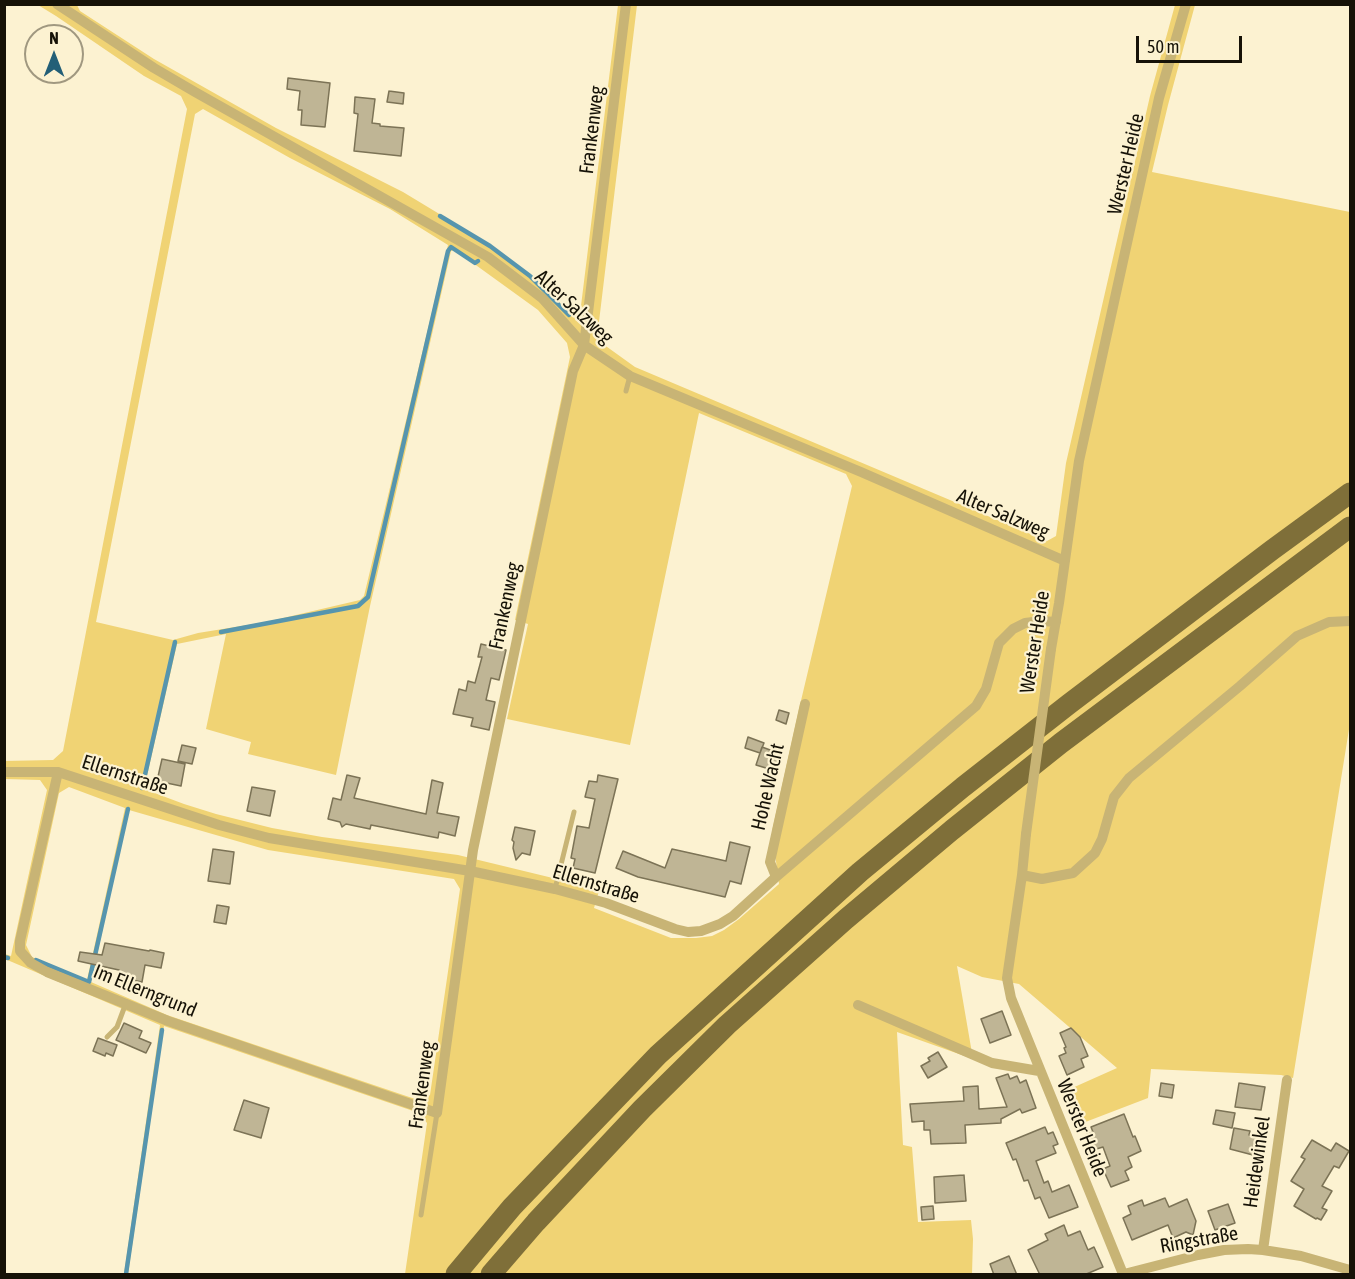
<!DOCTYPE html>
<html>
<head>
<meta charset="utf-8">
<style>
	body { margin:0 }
	#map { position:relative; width:1355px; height:1279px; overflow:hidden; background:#fcf2d1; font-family:"Asap Condensed",sans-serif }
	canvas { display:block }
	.frame { position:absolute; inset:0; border:6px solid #161207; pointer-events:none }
	.north { position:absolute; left:24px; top:24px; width:60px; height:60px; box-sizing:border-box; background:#fcf2d1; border:2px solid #a09880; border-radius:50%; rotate:0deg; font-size:16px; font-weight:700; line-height:24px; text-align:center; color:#161207 }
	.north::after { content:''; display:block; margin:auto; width:21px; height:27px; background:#235f77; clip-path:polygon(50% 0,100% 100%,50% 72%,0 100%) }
	.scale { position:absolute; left:1136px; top:36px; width:106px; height:27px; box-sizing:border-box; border:3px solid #161207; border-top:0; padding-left:8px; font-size:18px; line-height:21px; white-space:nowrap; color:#161207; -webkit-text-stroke:4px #fcf2d1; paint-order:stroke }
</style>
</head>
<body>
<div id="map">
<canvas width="1355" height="1279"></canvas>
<div class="frame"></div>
<div class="north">N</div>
<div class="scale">50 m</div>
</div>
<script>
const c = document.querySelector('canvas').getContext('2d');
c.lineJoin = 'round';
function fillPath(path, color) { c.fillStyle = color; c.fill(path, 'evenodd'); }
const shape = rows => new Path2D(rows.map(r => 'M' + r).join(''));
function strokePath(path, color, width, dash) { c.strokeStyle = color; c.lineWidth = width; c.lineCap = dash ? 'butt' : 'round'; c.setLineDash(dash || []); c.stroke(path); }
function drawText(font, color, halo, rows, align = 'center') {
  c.font = font + ' "Asap Condensed",sans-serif'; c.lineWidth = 4.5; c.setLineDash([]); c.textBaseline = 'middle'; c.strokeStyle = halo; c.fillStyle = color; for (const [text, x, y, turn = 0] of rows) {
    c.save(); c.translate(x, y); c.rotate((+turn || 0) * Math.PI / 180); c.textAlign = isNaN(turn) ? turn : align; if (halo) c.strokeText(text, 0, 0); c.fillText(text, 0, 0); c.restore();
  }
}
const green = shape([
	[38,5,77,5,80,11,154,59,276,128,403,192,489,244,554,297,572,316,580,314,618,5,637,5,598,330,603,344,635,367,1047,541,1056,536,1066,463,1150,96,1175,5,1195,5,1168,105,1152,172,1350,212,1350,723,1293,1078,1281,1075,1151,1069,1148,1098,1075,1126,1061,1093,1117,1068,1019,984,982,977,957,966,973,1059,897,1032,903,1145,912,1147,918,1222,971,1220,973,1239,972,1274,405,1274,427,1123,419,1113,164,1026,128,1274,124,1274,160,1025,5,959,5,954,11,956,47,790,40,780,5,779,4,761,53,760,63,751,187,109,181,96,144,76,56,16],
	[203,109,290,158,390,209,448,245,364,596,360,600,266,622,198,633,173,640,96,622,195,114],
	[455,250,538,310,567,343,570,357,515,620,528,624,507,719,630,745,699,413,846,474,852,486,799,709,772,831,779,884,739,919,724,930,712,936,696,938,671,938,594,908,599,891,561,880,458,855,322,837,272,828,216,814,184,804,144,789,177,644,226,634,206,729,251,742,248,754,336,775,370,606,451,251],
	[69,787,125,808,87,980,32,957,26,945,59,793],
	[129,810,268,850,454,879,460,889,430,1095,421,1101,167,1015,91,982]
]);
const stream = shape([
	[440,216,490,246,530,276,569,315],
	[221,632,358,606,368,597,448,251,451,247,475,263,478,261],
	[142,788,175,642],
	[4,957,8,958],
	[36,960,89,982,128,809],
	[126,1274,162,1030]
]);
const building = shape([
	[288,78,330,83,325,127,301,125,302,110,298,110,300,91,287,89,288,78],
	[389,91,404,93,403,104,387,102,389,91],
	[355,97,375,99,372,123,380,124,380,126,404,128,401,156,354,151,358,114,354,113,355,97],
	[481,644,506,650,499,680,491,678,486,700,495,702,489,730,471,726,473,718,453,714,459,689,466,691,468,681,475,683,482,657,478,657,481,644],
	[779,710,789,713,786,724,776,720,779,710],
	[748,737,764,743,760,753,745,748,748,737],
	[182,745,196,748,192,764,178,761,182,745],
	[762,747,781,754,776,771,756,765,762,747],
	[162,759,185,764,181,786,157,781,162,759],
	[347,775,360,778,354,798,426,814,432,780,443,783,437,813,459,817,455,836,439,832,438,838,371,825,370,829,346,824,342,827,340,822,328,819,333,798,341,800,347,775],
	[598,775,618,779,595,873,573,868,575,859,571,858,577,826,589,828,595,799,585,797,589,781,597,782,598,775],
	[252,787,275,791,270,816,247,811,252,787],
	[515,827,535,831,530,855,522,853,516,860,513,848,514,842,512,840,515,827],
	[730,842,750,847,741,884,730,881,725,897,638,877,616,868,623,851,665,868,672,849,726,861,730,842],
	[213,849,234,852,230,884,208,881,213,849],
	[217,905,229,907,226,924,214,922,217,905],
	[105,943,149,951,150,950,164,953,161,968,145,965,142,982,118,977,119,970,78,961,80,952,102,955,105,943],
	[1002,1011,1011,1035,990,1043,981,1019,1002,1011],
	[124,1023,142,1031,139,1038,151,1043,146,1053,116,1040,124,1023],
	[1071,1028,1080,1037,1088,1056,1081,1059,1084,1067,1067,1075,1059,1056,1066,1053,1064,1048,1066,1047,1060,1033,1071,1028],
	[98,1038,117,1045,113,1056,106,1053,105,1056,93,1051,98,1038],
	[938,1052,947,1067,928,1078,921,1066,930,1061,928,1058,938,1052],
	[1008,1074,1010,1079,1017,1076,1020,1083,1026,1080,1036,1108,1022,1113,1020,1109,1001,1119,1001,1123,965,1125,966,1143,931,1144,930,1130,924,1130,924,1121,912,1122,910,1104,964,1101,963,1087,978,1086,979,1109,1007,1107,996,1078,1008,1074],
	[1161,1083,1174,1085,1172,1098,1159,1096,1161,1083],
	[1239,1083,1265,1087,1261,1110,1235,1107,1239,1083],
	[244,1100,269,1108,261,1138,234,1130,244,1100],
	[1216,1110,1235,1113,1232,1128,1213,1124,1216,1110],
	[1124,1114,1133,1137,1135,1136,1141,1151,1128,1157,1132,1167,1125,1171,1129,1180,1111,1187,1103,1169,1110,1166,1103,1147,1093,1150,1087,1134,1093,1132,1091,1127,1124,1114],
	[1045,1127,1048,1134,1053,1132,1058,1144,1053,1146,1056,1153,1036,1161,1044,1183,1048,1181,1052,1192,1069,1185,1078,1207,1049,1218,1040,1197,1035,1199,1028,1180,1024,1181,1016,1159,1013,1160,1006,1143,1045,1127],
	[1234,1128,1250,1131,1249,1135,1257,1136,1253,1155,1230,1149,1234,1128],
	[1312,1140,1331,1151,1336,1143,1349,1151,1339,1168,1334,1166,1322,1186,1332,1191,1322,1208,1327,1210,1321,1220,1317,1218,1316,1219,1294,1206,1304,1189,1291,1181,1305,1159,1301,1157,1312,1140],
	[964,1175,966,1201,935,1203,934,1177,964,1175],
	[1165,1198,1169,1207,1187,1199,1196,1221,1193,1235,1186,1232,1173,1238,1168,1225,1132,1240,1123,1218,1131,1214,1128,1206,1142,1200,1144,1206,1165,1198],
	[1228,1204,1235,1223,1215,1230,1208,1211,1228,1204],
	[933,1206,934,1219,922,1220,921,1207,933,1206],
	[1064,1225,1068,1236,1080,1231,1088,1250,1094,1247,1103,1267,1084,1275,1040,1275,1028,1250,1048,1240,1045,1234,1064,1225],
	[1009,1256,1017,1275,994,1275,990,1264,1009,1256]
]);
const service = shape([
	[626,391,630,376],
	[555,889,574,812],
	[107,1037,117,1027,126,1003],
	[421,1215,437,1113]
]);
const minor = shape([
	[57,4,154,68,195,92,488,257,542,298,584,345,630,376,861,472,1065,561],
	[1051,649,1059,603,1079,461,1159,98,1186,4],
	[4,772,58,772,219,825,269,838,470,871,555,889,606,903,675,929,688,932,701,931,720,924,733,916,776,877,976,706,986,689,999,643,1013,629,1025,623,1041,621,1056,622],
	[58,772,20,941,20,951,31,963,47,972,168,1021,437,1113,473,850,573,371,584,345,626,4],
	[1026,834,1022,875,1007,978,1011,998,1123,1274],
	[1022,875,1042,879,1073,873,1095,853,1102,839,1114,797,1129,778,1240,686,1297,636,1329,622,1350,621],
	[776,877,770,862,805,704],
	[858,1005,992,1063,1039,1071],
	[1263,1250,1287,1080],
	[1124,1274,1198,1255,1224,1250,1248,1249,1263,1250,1301,1256,1350,1270]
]);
const motorway = shape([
	[456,1274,512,1207,658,1055,860,872,963,787,1069,704,1272,550,1350,493],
	[491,1274,536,1222,642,1109,727,1025,846,919,952,830,1061,743,1350,527]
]);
const minorBridge = shape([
	[1026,834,1051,649]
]);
const streetNames = [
	["Frankenweg",592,130,-83],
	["Werster Heide",1126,164,-77],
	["Alter Salzweg",574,307,43],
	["Alter Salzweg",1003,514,23],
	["Frankenweg",505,606,-78],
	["Werster Heide",1035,642,-81],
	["Ellernstraße",125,775,18],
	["Hohe Wacht",768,787,-77],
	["Ellernstraße",596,884,17],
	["Im Ellerngrund",145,991,22],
	["Frankenweg",422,1085,-82],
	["Werster Heide",1082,1128,68],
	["Heidewinkel",1257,1162,-82],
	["Ringstraße",1199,1240,-10]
];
fillPath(green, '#f0d374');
strokePath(stream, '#5695ae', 4.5);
fillPath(building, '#bfb595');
strokePath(building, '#7c7356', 1.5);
strokePath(service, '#c8b475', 5);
strokePath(minor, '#c8b475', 10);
strokePath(motorway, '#7f6f39', 21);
strokePath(minorBridge, '#c8b475', 10);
drawText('20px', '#161207', '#fcf2d1', streetNames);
</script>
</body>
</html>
